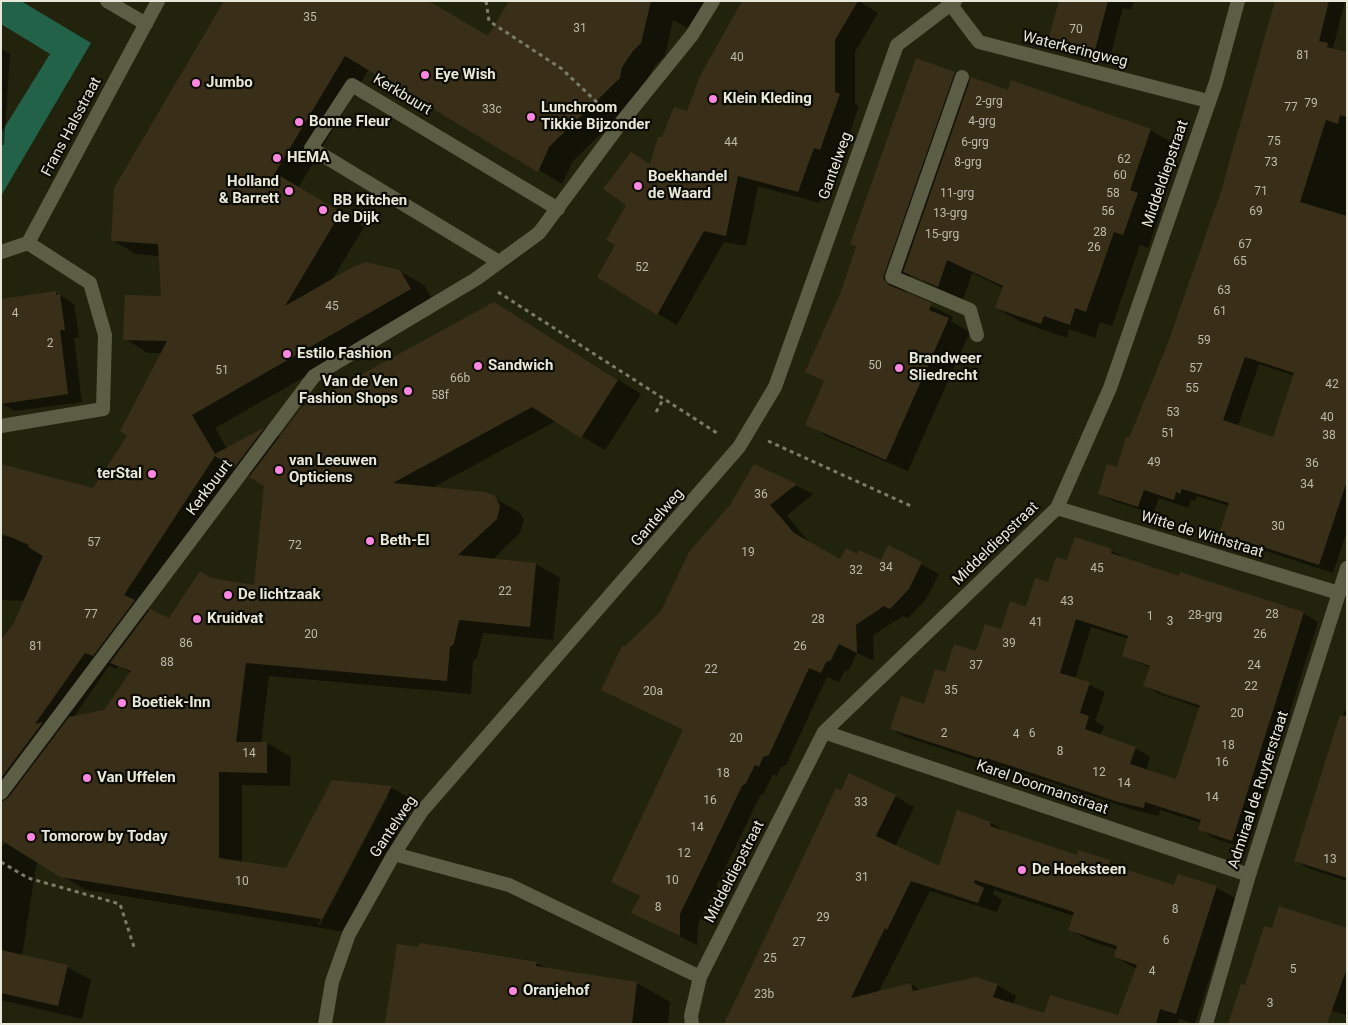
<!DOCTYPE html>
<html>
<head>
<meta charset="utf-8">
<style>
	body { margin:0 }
	#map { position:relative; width:1348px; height:1025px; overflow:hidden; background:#22230c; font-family:Roboto,sans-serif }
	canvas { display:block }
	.frame { position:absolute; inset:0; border:2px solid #e7e8da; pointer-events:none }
</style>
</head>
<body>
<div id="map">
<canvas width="1348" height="1025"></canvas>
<div class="frame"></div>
</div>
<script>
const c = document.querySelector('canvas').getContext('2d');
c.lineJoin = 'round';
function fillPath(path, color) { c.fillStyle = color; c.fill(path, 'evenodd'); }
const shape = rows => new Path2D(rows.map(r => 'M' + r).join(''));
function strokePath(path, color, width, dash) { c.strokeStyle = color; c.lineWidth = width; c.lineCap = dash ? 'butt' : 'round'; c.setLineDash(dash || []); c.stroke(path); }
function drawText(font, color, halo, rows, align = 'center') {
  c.font = font + ' Roboto,sans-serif'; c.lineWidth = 4.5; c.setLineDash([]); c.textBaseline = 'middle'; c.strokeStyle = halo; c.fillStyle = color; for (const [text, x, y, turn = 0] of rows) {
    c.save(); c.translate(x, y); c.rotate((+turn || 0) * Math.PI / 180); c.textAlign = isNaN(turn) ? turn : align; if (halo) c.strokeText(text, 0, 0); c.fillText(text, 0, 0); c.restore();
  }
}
const water = shape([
	[1,1,21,1,91,43,1,196,1,133,50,54,1,24]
]);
const shadow = shape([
	[226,1,488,38,510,1,710,1,691,30,673,20,665,56,656,64,646,81,643,92,573,161,562,184,369,69,298,188,364,227,332,280,399,271,424,285,434,303,215,428,227,449,265,428,280,437,518,317,641,394,605,450,556,421,432,488,494,498,519,512,524,520,520,533,492,560,536,564,560,578,553,640,483,633,477,658,473,661,471,694,269,676,261,743,267,743,291,757,290,786,242,785,242,863,287,870,333,781,392,788,415,801,346,932,86,890,37,861,22,956,67,967,91,980,82,1019,1,1000,1,848,11,837,1,831,1,642,32,601,1,600,1,536,101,542,94,490,129,436,162,353,148,353,125,339,163,297,160,256,136,254,112,240],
	[239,469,265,485,255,586,214,580,169,620,147,609],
	[109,666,117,669,119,666,131,673,105,711,73,718],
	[385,796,388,796,320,925,318,924],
	[744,1,859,1,878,13,855,52,855,104,859,106,840,161,834,158,819,203,758,186,746,246,724,242,677,325,658,314,617,245,663,138,688,113],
	[1060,1,1134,1,1131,10,1123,8,1110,57,1066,45,1051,37],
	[1277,1,1345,1,1333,48,1347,53,1347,531,1333,573,1235,541,1221,533,1229,506,1197,496,1195,501,1191,500,1188,508,1159,498,1153,514,1114,501,1099,493,1117,469,1160,368,1197,267,1252,92],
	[1259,364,1295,376,1274,438,1238,426],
	[1,49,10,53,4,145,1,145],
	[916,59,955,73,970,82,1150,130,1175,144,1154,204,1162,208,1148,248,1140,245,1112,326,1100,322,1095,338,1069,329,1067,338,1021,322,996,308,1003,288,972,273,963,300,910,275,905,291,907,294,953,317,951,321,970,332,908,471,828,437,807,424,825,382,806,372,841,294],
	[56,293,74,304,79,337,74,338,82,402,15,411,1,403],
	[755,466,813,494,787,516,811,544,841,560,858,555,882,562,889,547,939,574,926,599,908,618,903,616,873,635,874,661,857,653,849,670,844,672,839,682,827,677,786,765,781,767,777,776,773,774,764,793,760,796,698,924,697,945,651,922,641,897,613,882,684,731,602,689,626,647,662,611],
	[1111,550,1126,559,1179,578,1303,613,1318,622,1247,849,1214,838,1199,829,1201,823,1160,810,1159,816,1134,810,1001,766,1000,768,906,737,891,729,925,705,977,653,1026,608,1068,562],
	[1091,627,1129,639,1123,656,1151,668,1144,685,1159,694,1200,708,1176,781,1146,771,1150,757,1135,748,1100,736,1104,726,1095,721,1105,692,1075,679],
	[1159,690,1206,706,1206,708,1159,693],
	[1347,704,1347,881,1310,869,1296,861],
	[841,793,895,796,914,807,895,847,940,868,991,823,1009,834,1078,856,1109,862,1123,870,1175,886,1178,875,1217,888,1235,898,1195,1024,1179,1019,1178,1024,730,1024],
	[994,890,1074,916,1069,929,1088,940,1118,950,1115,957,1137,969,1119,1016,1045,1014,1013,1005,1016,996,997,985,922,991,911,984,878,993,930,891,997,912,1002,900,993,894],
	[1347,929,1347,1015,1245,986,1273,930],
	[537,963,548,969,637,983,670,1002,668,1024,386,1024]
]);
const building = shape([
	[224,1,429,1,488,36,509,1,651,1,641,43,633,51,622,67,620,78,549,147,538,172,345,56,275,173,341,212,285,306,353,267,366,262,400,270,411,289,192,415,215,454,265,427,234,468,215,456,124,595,135,600,93,656,85,653,35,724,43,722,1,778,1,640,14,623,43,556,28,547,29,545,1,533,1,464,93,488,127,436,120,431,167,341,123,340,125,295,161,296,158,244,111,241,114,188],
	[742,1,858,1,835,40,835,92,840,94,820,150,814,148,798,192,738,176,726,236,704,231,657,315,597,277,615,245,606,240,626,205,603,189,631,152,650,164,658,137,662,137,674,107,687,111,700,76],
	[1059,1,1108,1,1095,50,1049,37],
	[1275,1,1329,1,1319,41,1328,43,1327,47,1347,52,1347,117,1340,115,1338,124,1326,120,1300,202,1347,216,1347,481,1319,565,1219,533,1229,503,1182,489,1180,494,1176,492,1174,500,1144,490,1138,507,1098,494,1107,464,1117,467,1126,437,1129,438,1168,343,1221,191],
	[1245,357,1294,373,1273,437,1223,420],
	[916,58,955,72,883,278,889,285,932,303,929,310,949,318,886,460,805,425,824,381,805,372,840,294,856,246,850,244],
	[971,77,1008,90,1011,80,1151,129,1130,190,1138,193,1123,235,1114,232,1086,312,1075,308,1070,325,1044,316,1041,324,995,308,1003,286,947,260,938,287,903,272],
	[56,291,56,295,60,294,65,330,60,330,68,394,1,404,1,299],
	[494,302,618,380,581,438,532,407,393,483,485,492,495,496,500,506,497,519,458,555,536,563,530,627,459,620,454,644,450,647,447,681,246,663,236,742,267,742,267,773,219,772,219,858,286,868,332,780,392,786,322,919,60,877,1,840,1,802,8,798,69,717,104,710,131,671,110,663,150,609,169,618,200,571,211,578,254,585,264,486,249,477,302,407],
	[754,464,797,484,770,505,794,533,840,559,846,548,857,554,859,550,881,560,888,545,922,562,909,589,890,609,884,606,856,625,857,653,839,644,831,660,826,662,821,673,809,668,769,755,763,757,759,767,755,765,746,783,742,786,698,877,680,914,680,936,631,913,640,896,611,882,683,730,601,690,622,646,625,646,661,611,689,552,730,505],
	[1075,537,1112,549,1111,553,1179,576,1180,572,1304,612,1232,841,1198,830,1201,820,1145,802,1144,808,1118,802,1011,766,986,758,985,760,890,729,901,696,924,704,935,669,945,672,954,644,976,651,985,624,1001,629,1010,601,1026,607,1035,578,1048,582,1056,557,1067,560],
	[1076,619,1128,636,1122,656,1150,666,1143,686,1200,705,1176,779,1130,764,1136,747,1085,729,1089,716,1080,713,1090,682,1060,673],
	[1340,715,1347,716,1347,878,1294,861],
	[849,773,896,795,876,836,939,866,957,810,991,822,990,826,1077,855,1078,850,1110,860,1109,864,1174,885,1178,874,1217,886,1176,1014,1160,1009,1156,1024,724,1024,836,788,841,791],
	[975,880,1074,912,1068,930,1117,946,1114,957,1137,965,1118,1015,1050,995,1044,1013,993,997,998,984,976,977,913,991,911,983,851,998,885,928,887,930,911,881,978,903,984,888,974,883],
	[1279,906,1347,928,1347,968,1327,1024,1228,1024,1241,984,1245,985,1264,926,1272,928],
	[420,943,537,962,536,966,637,982,632,1024,385,1024,397,944,418,947],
	[1,950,68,965,58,1006,1,993]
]);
const path = shape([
	[486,1,489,21,562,69,603,108],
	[498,292,720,435],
	[656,412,664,398],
	[768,441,911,506],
	[1,862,28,878,120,904,135,950]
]);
const service = shape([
	[962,77,892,277,970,310,977,335]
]);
const pedestrian = shape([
	[499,262,311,148,352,85,558,209],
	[1,793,314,376,476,279,539,233,620,124,692,35,713,1]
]);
const minor = shape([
	[107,1,146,24],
	[951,5,979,42,1208,101],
	[1,252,28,243,158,1],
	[1,426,103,409,105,335,90,283,28,243],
	[1057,508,1339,593],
	[824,732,1249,875],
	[394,854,509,885,700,977],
	[325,1024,332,982,349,934,394,854,422,811,739,447,775,387,897,45,955,1],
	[692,1024,691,1016,700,977,824,732,1057,508,1110,388,1216,82,1238,1],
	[1206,1024,1249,875,1347,568]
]);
const markers = [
	[425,75,5,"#fd86e1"],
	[196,83,5,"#fd86e1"],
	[713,99,5,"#fd86e1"],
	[531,117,5,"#fd86e1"],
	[299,122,5,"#fd86e1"],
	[277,158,5,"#fd86e1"],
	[638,186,5,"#fd86e1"],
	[289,191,5,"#fd86e1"],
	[323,210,5,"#fd86e1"],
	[287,354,5,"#fd86e1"],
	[478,366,5,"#fd86e1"],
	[899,368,5,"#fd86e1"],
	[408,391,5,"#fd86e1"],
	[279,470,5,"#fd86e1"],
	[152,474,5,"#fd86e1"],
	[370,541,5,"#fd86e1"],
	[228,595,5,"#fd86e1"],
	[197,619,5,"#fd86e1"],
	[122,703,5,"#fd86e1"],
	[87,778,5,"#fd86e1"],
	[31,837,5,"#fd86e1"],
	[1022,870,5,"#fd86e1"],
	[513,991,5,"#fd86e1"]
];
const numberNames = [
	["35",310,18],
	["31",580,29],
	["70",1076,30],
	["81",1303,56],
	["40",737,58],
	["2-grg",989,102],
	["79",1311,104],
	["77",1291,108],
	["33c",492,110],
	["4-grg",982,122],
	["75",1274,142],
	["44",731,143],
	["6-grg",975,143],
	["62",1124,160],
	["8-grg",968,163],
	["73",1271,163],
	["60",1120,176],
	["71",1261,192],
	["11-grg",957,194],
	["58",1113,194],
	["56",1108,212],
	["69",1256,212],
	["13-grg",950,214],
	["28",1100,233],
	["15-grg",942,235],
	["67",1245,245],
	["26",1094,248],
	["65",1240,262],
	["52",642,268],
	["63",1224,291],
	["45",332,307],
	["61",1220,312],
	["4",15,314],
	["59",1204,341],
	["2",50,344],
	["50",875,366],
	["57",1196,369],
	["51",222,371],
	["66b",460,379],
	["42",1332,385],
	["55",1192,389],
	["58f",440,396],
	["53",1173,413],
	["40",1327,418],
	["51",1168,434],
	["38",1329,436],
	["49",1154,463],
	["36",1312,464],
	["34",1307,485],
	["36",761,495],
	["30",1278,527],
	["57",94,543],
	["72",295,546],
	["19",748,553],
	["34",886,568],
	["45",1097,569],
	["32",856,571],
	["22",505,592],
	["43",1067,602],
	["77",91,615],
	["28",1272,615],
	["28-grg",1205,616],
	["1",1150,617],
	["28",818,620],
	["3",1170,622],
	["41",1036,623],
	["20",311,635],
	["26",1260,635],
	["86",186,644],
	["39",1009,644],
	["81",36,647],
	["26",800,647],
	["88",167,663],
	["37",976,666],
	["24",1254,666],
	["22",711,670],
	["22",1251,687],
	["35",951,691],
	["20a",653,692],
	["20",1237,714],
	["2",944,734],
	["6",1032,734],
	["4",1016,735],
	["20",736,739],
	["18",1228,746],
	["8",1060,752],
	["14",249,754],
	["16",1222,763],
	["12",1099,773],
	["18",723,774],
	["14",1124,784],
	["14",1212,798],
	["16",710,801],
	["33",861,803],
	["14",697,828],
	["12",684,854],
	["13",1330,860],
	["31",862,878],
	["10",672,881],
	["10",242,882],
	["8",658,908],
	["8",1175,910],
	["29",823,918],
	["6",1166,941],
	["27",799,943],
	["25",770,959],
	["5",1293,970],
	["4",1152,972],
	["23b",764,995],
	["3",1270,1004]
];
const streetNames = [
	["Waterkeringweg",1075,50,14],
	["Kerkbuurt",402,95,31],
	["Frans Halsstraat",72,127,-62],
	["Gantelweg",836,166,-70],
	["Middeldiepstraat",1166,174,-71],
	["Kerkbuurt",210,488,-53],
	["Gantelweg",658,518,-49],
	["Witte de Withstraat",1202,535,17],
	["Middeldiepstraat",996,544,-44],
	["Karel Doormanstraat",1042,788,19],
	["Admiraal de Ruyterstraat",1259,790,-72],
	["Gantelweg",394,827,-56],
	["Middeldiepstraat",735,872,-63]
];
const poiNames = [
	["Eye Wish",435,75],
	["Jumbo",206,83],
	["Klein Kleding",723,99],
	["Lunchroom",541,108],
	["Tikkie Bijzonder",541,125],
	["Bonne Fleur",309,122],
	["HEMA",287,158],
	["Boekhandel",648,177],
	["de Waard",648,194],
	["Holland",279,182,"right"],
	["& Barrett",279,199,"right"],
	["BB Kitchen",333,201],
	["de Dijk",333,218],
	["Estilo Fashion",297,354],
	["Brandweer",909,359],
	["Sliedrecht",909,376],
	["Sandwich",488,366],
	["Van de Ven",398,382,"right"],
	["Fashion Shops",398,399,"right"],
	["van Leeuwen",289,461],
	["Opticiens",289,478],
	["terStal",142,474,"right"],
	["Beth-El",380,541],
	["De lichtzaak",238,595],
	["Kruidvat",207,619],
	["Boetiek-Inn",132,703],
	["Van Uffelen",97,778],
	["Tomorow by Today",41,837],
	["De Hoeksteen",1032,870],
	["Oranjehof",523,991]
];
fillPath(water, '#216248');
fillPath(shadow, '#0007');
fillPath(building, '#392f19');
strokePath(path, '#7a7b68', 3, [4, 4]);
strokePath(service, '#5b5d44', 14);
strokePath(pedestrian, '#5b5d44', 14);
strokePath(minor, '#5b5d44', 14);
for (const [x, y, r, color] of markers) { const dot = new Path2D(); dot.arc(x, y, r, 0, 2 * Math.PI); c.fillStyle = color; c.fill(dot); strokePath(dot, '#0b0c04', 2); }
drawText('12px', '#bcbaaa', null, numberNames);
drawText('15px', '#e7e8da', '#0b0c04', streetNames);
drawText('bold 15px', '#e7e8da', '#0b0c04', poiNames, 'left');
</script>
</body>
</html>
